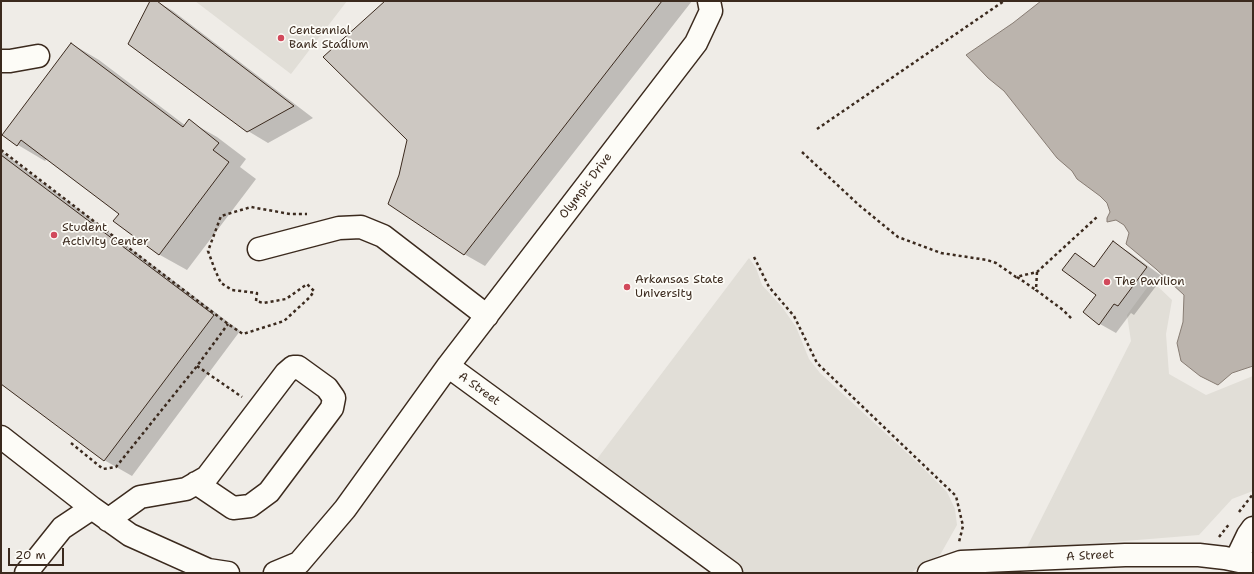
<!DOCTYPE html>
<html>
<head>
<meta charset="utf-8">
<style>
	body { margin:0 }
	#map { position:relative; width:1254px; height:574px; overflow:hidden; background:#fdfcf7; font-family:"Shantell Sans",sans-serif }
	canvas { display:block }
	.frame { position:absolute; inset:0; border:2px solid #3b2a1e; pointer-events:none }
	.scale { position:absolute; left:8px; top:548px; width:56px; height:18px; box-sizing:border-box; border:2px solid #3b2a1e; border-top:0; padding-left:5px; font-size:12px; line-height:14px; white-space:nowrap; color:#3b2a1e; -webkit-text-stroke:3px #fdfcf7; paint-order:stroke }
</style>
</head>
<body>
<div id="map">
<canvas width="1254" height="574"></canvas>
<div class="frame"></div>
<div class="scale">20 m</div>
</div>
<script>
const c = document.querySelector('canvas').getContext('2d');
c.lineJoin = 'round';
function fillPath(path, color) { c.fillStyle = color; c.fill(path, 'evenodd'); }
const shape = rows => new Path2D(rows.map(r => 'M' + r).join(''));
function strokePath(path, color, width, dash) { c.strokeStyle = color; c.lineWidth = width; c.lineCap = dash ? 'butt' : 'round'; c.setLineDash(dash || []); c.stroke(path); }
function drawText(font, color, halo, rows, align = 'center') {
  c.font = font + ' "Shantell Sans",sans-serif'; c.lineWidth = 3.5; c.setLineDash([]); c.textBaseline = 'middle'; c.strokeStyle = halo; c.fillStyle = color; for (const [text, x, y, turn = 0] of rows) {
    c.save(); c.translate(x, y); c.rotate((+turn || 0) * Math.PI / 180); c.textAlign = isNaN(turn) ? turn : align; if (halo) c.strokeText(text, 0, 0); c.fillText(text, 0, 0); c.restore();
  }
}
const built = shape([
	[1,1,1253,1,1253,573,1,573]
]);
const green = shape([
	[195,1,347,1,291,74],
	[749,258,756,268,762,285,782,307,796,327,809,359,820,373,920,465,947,492,955,509,957,525,940,555,924,563,911,573,745,573,594,463],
	[1152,281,1172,300,1166,334,1169,374,1206,395,1253,376,1253,491,1232,499,1199,535,1026,549,1131,341,1127,315]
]);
const water = shape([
	[1041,1,1253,1,1253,366,1232,373,1218,385,1200,376,1181,361,1177,343,1183,322,1184,295,1156,269,1126,244,1129,233,1124,225,1116,220,1107,222,1107,218,1110,212,1107,203,1100,196,1077,179,1072,171,1057,158,1004,91,988,78,966,55,1013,23,1041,1]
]);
const shadow = shape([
	[152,1,156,1,173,11,313,118,268,143,248,131],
	[387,1,692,1,485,266,464,254,400,175,408,139],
	[72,44,99,60,186,126,189,121,217,137,246,159,240,167,256,179,187,270,160,255,115,221,120,214,47,159,45,161,18,145,4,134],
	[1,151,240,331,132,476,104,460,1,382],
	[1113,243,1129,252,1163,277,1134,315,1131,313,1116,333,1100,324,1097,295,1075,254,1095,267]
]);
const building = shape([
	[150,1,157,1,294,106,247,132,128,44,150,1],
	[385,1,662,1,464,255,388,204,399,175,407,140,323,57,385,1],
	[71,43,183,127,189,119,219,143,213,150,229,162,159,255,113,221,119,214,21,140,17,146,2,135,71,43],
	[1,155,214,315,104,461,1,384,1,155],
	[1113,241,1147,267,1118,306,1114,304,1099,325,1083,312,1096,295,1062,270,1075,253,1094,267,1113,241]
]);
const path = shape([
	[817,129,1004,1],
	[1,150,228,324,243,334,284,321,310,297,314,291,307,284,286,299,263,303,256,301,257,293,232,290,221,283,215,270,208,251,221,216,251,207,290,214,307,214],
	[802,152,860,206,898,237,941,253,987,260,996,263,1016,277,1037,272,1097,217],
	[754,257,769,287,794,316,817,363,956,496,963,526,959,542],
	[1037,272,1036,290,1063,310,1073,320],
	[1017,277,1036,290],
	[197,366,242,397],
	[71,443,103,469,116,467,197,366,228,324],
	[1239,512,1253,494],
	[1219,537,1230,523]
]);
const minor = shape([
	[1,61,10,61,38,56],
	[259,249,339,228,361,227,383,236,487,316],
	[448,366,731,573],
	[1,437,92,508],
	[108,520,140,497,186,489,207,477,286,373,293,367,298,367,327,388,334,398,332,408,269,492,250,506,233,508,196,483],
	[1236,560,1248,535,1253,528],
	[26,573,62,528,92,508,130,535,208,570,228,573],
	[275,573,299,563,345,509,448,366,696,43,711,11,709,1],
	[929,573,961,562,1125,555,1199,555,1225,558,1244,562,1253,565]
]);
const markers = [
	[281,38,4,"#d1495b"],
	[54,235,4,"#d1495b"],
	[1107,282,4,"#d1495b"],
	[627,287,4,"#d1495b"]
];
const poiNames = [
	["Centennial",289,31],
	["Bank Stadium",289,45],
	["Student",62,228],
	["Activity Center",62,242],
	["Arkansas State",635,280],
	["University",635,294],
	["The Pavilion",1115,282]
];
const streetNames = [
	["Olympic Drive",586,186,-53],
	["A Street",479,389,36],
	["A Street",1090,556,-3]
];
fillPath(built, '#efece7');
fillPath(green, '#e1ded7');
fillPath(water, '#bbb4ad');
strokePath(water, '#887d74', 1);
fillPath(shadow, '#0003');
fillPath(building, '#cdc8c2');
strokePath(building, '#3b2a1e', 1);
strokePath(minor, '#3b2a1e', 25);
strokePath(path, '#3b2a1e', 2.5, [3, 3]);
strokePath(minor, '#fdfcf7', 22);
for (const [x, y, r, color] of markers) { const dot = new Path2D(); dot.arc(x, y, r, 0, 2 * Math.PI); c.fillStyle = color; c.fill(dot); strokePath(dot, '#fdfcf7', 1.5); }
drawText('12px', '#3b2a1e', '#fdfcf7', poiNames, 'left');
drawText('12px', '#3b2a1e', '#fdfcf7', streetNames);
</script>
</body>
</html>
